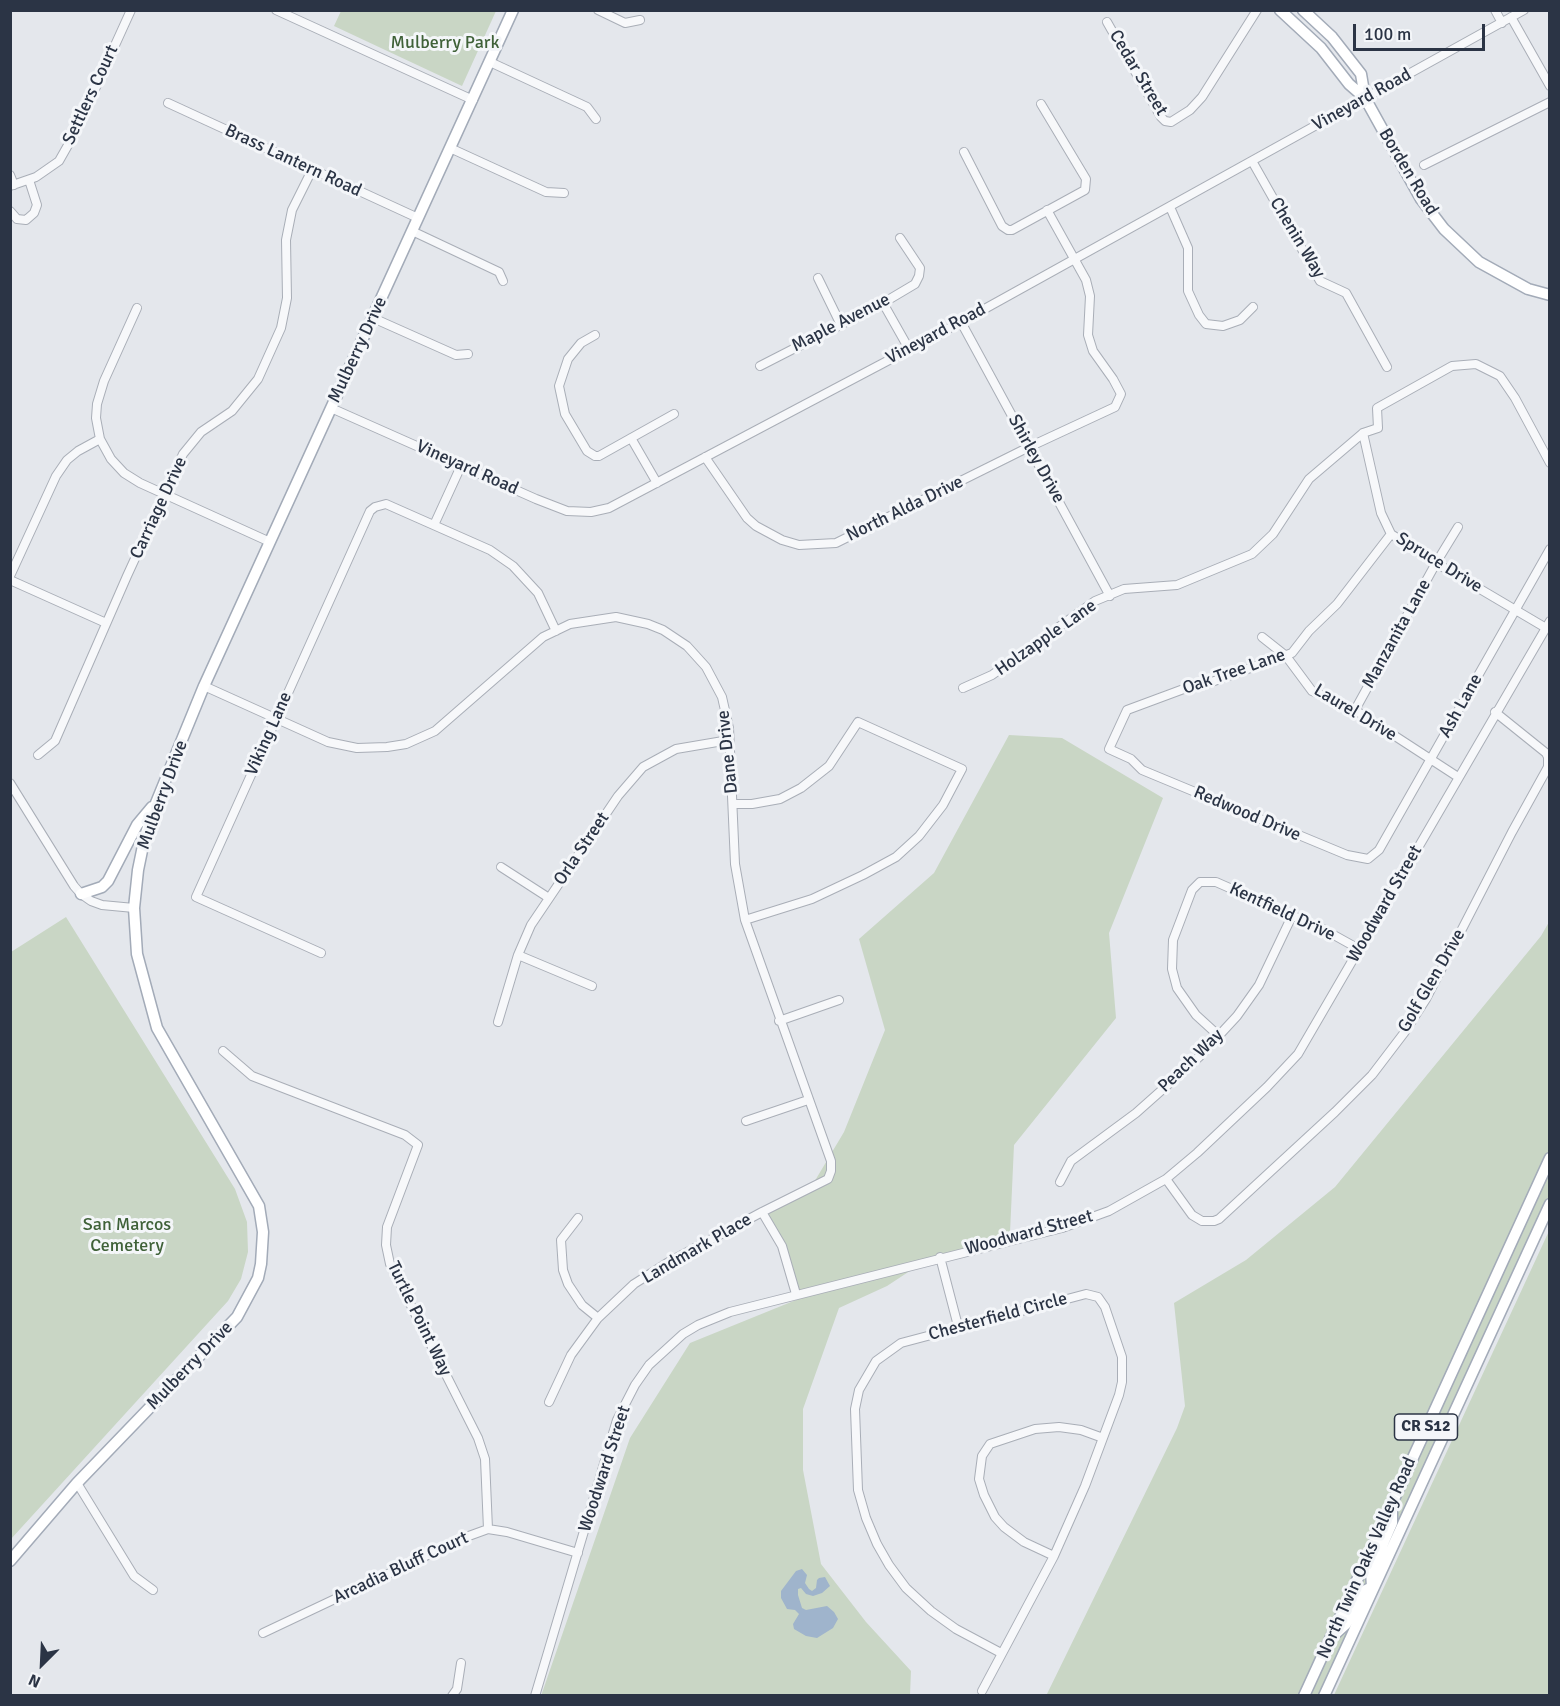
<!DOCTYPE html>
<html>
<head>
<meta charset="utf-8">
<style>
	body { margin:0 }
	#map { position:relative; width:1560px; height:1706px; overflow:hidden; background:#e4e7ec; font-family:Signika,sans-serif }
	canvas { display:block }
	.frame { position:absolute; inset:0; border:12px solid #2b3445; pointer-events:none }
	.north { position:absolute; left:12px; top:1634px; width:60px; height:60px; -webkit-text-stroke:4px #f4f6f9; paint-order:stroke; rotate:204deg; font-size:16px; font-weight:700; line-height:24px; text-align:center; color:#2b3445 }
	.north::after { content:''; display:block; margin:auto; width:21px; height:27px; background:#2b3445; clip-path:polygon(50% 0,100% 100%,50% 72%,0 100%) }
	.scale { position:absolute; left:1353px; top:24px; width:132px; height:27px; box-sizing:border-box; border:3px solid #2b3445; border-top:0; padding-left:8px; font-size:18px; line-height:21px; white-space:nowrap; color:#2b3445; -webkit-text-stroke:4px #f4f6f9; paint-order:stroke }
</style>
</head>
<body>
<div id="map">
<canvas width="1560" height="1706"></canvas>
<div class="frame"></div>
<div class="north">N</div>
<div class="scale">100 m</div>
</div>
<script>
const c = document.querySelector('canvas').getContext('2d');
c.lineJoin = 'round';
function fillPath(path, color) { c.fillStyle = color; c.fill(path, 'evenodd'); }
const shape = rows => new Path2D(rows.map(r => 'M' + r).join(''));
function strokePath(path, color, width, dash) { c.strokeStyle = color; c.lineWidth = width; c.lineCap = dash ? 'butt' : 'round'; c.setLineDash(dash || []); c.stroke(path); }
function drawText(font, color, halo, rows, align = 'center') {
  c.font = font + ' Signika,sans-serif'; c.lineWidth = 6; c.setLineDash([]); c.textBaseline = 'middle'; c.strokeStyle = halo; c.fillStyle = color; for (const [text, x, y, turn = 0] of rows) {
    c.save(); c.translate(x, y); c.rotate((+turn || 0) * Math.PI / 180); c.textAlign = isNaN(turn) ? turn : align; if (halo) c.strokeText(text, 0, 0); c.fillText(text, 0, 0); c.restore();
  }
}
const green = shape([
	[341,11,341,10,496,11,462,86,334,26],
	[1009,735,1062,738,1163,798,1109,933,1116,1018,1014,1145,1010,1233,925,1261,887,1286,839,1308,803,1409,803,1470,821,1564,866,1622,911,1671,910,1695,541,1696,630,1438,690,1343,828,1287,796,1294,785,1253,763,1212,813,1184,844,1132,885,1030,859,939,934,873],
	[66,917,235,1189,247,1222,248,1252,241,1279,228,1301,11,1539,11,952],
	[1549,922,1549,1202,1431,1475,1330,1695,1046,1696,1177,1428,1185,1406,1174,1303,1246,1260,1335,1187,1541,936],
	[1549,1231,1549,1695,1334,1695]
]);
const water = shape([
	[802,1569,807,1575,805,1583,809,1589,812,1591,816,1588,817,1580,819,1578,825,1577,830,1586,822,1593,813,1596,806,1594,801,1588,798,1589,798,1595,802,1608,806,1610,827,1606,834,1612,838,1619,833,1628,817,1638,806,1636,794,1629,793,1624,799,1614,795,1610,787,1609,781,1598,781,1591,796,1571]
]);
const minor = shape([
	[276,10,473,100],
	[598,10,625,23,640,20],
	[1495,10,1502,23],
	[1511,17,1550,86],
	[1107,22,1161,117,1165,121,1171,122,1190,110,1202,97,1257,10],
	[490,62,587,107,596,119],
	[168,103,418,218],
	[450,148,546,192,564,193],
	[964,152,1002,226,1008,230,1012,230,1085,190,1086,179,1041,104],
	[1252,161,1320,281,1346,293,1387,367],
	[1424,165,1550,102],
	[10,175,14,185],
	[10,186,36,177,59,161,76,131,131,10],
	[1170,207,1188,248,1188,291,1199,315,1206,324,1223,326,1240,320,1253,307],
	[10,211,17,219,26,220,34,213,37,205,29,180],
	[412,231,499,272,503,281],
	[818,278,840,323],
	[883,303,909,349],
	[137,308,104,381,97,404,96,418,100,439,111,459,124,473,140,483,270,542],
	[373,318,456,355,468,354],
	[961,322,1110,596],
	[595,335,581,343,568,359,559,386,565,414,587,451,595,456,599,456,674,414],
	[760,366,883,303,915,284,919,276,920,268,900,238],
	[331,408,536,499,567,511,591,512,609,508,961,322,1524,10],
	[1363,433,1381,513,1391,534,1436,563,1546,628],
	[631,438,657,483],
	[705,457,747,518,756,526,782,540,799,545,836,543,1029,447,1115,407,1121,394,1113,379,1093,351,1088,335,1090,296,1086,280,1047,210],
	[434,525,461,466],
	[1391,534,1337,604,1309,631,1292,653,1206,684,1189,687,1127,710,1109,749,1131,759,1142,770,1347,855,1368,859,1379,850,1550,549],
	[10,576,56,476,67,460,78,451,100,439],
	[10,580,106,623],
	[1262,637,1286,656,1312,691,1355,710,1458,777],
	[204,686,328,742,357,748,387,747,406,744,435,731,543,637,570,624,616,617,648,624,663,630,687,646,706,667,722,697,729,728,735,864,745,920,831,1161,831,1171,828,1179,762,1212,667,1263,634,1284,598,1318,571,1355,549,1402],
	[963,688,992,675,1095,601,1124,589,1177,585,1252,554,1273,534,1309,479,1363,433,1378,428,1377,408,1452,366,1476,364,1500,376,1515,398,1550,463],
	[1355,710,1436,563,1458,527],
	[38,755,55,741,127,576,183,454,201,432,232,411,258,379,281,328,287,298,286,240,292,210,312,170],
	[10,783,74,886,81,894,91,901,102,905,134,908],
	[733,804,752,804,780,799,801,788,829,766,858,722,962,769,943,805,919,836,896,857,863,875,812,899,745,920],
	[501,867,549,898],
	[321,953,196,897,370,511,375,507,386,504,490,550,513,566,538,593,556,631],
	[518,955,592,986],
	[779,1021,839,1000],
	[498,1022,518,955,531,925,618,796,643,767,676,749,729,740],
	[1219,1036,1196,1015,1177,988,1172,969,1173,940,1192,890,1200,882,1216,882,1323,929,1359,949],
	[223,1051,252,1076,405,1135,418,1145,387,1227,386,1245,390,1264,478,1438,485,1459,488,1529],
	[746,1121,808,1100],
	[1166,1179,1192,1215,1202,1221,1214,1221,1219,1219,1335,1112,1372,1075,1404,1033,1426,999,1512,832,1548,767,1548,757,1546,753,1495,712],
	[1060,1182,1071,1161,1136,1113,1199,1057,1237,1016,1259,985,1292,916],
	[762,1212,782,1246,796,1294],
	[578,1218,561,1240,563,1270,568,1284,582,1305,598,1318],
	[940,1257,958,1326],
	[77,1483,134,1576,153,1590],
	[1054,1556,1024,1542,1004,1527,995,1517,984,1495,979,1479,982,1456,990,1444,1035,1429,1059,1427,1081,1430,1103,1438],
	[263,1633,466,1537,488,1529,507,1532,578,1553],
	[982,1691,1054,1556,1085,1486,1119,1395,1122,1382,1122,1357,1105,1307,1098,1297,1086,1294,901,1343,876,1361,859,1390,855,1409,858,1490,866,1518,877,1544,889,1565,906,1588,931,1611,956,1629,1001,1653],
	[452,1696,457,1689,461,1663],
	[535,1696,617,1420,635,1385,649,1365,683,1334,698,1325,730,1312,1062,1228,1109,1211,1166,1179,1197,1153,1267,1087,1298,1054,1550,621]
]);
const major = shape([
	[1280,10,1321,48,1349,84,1365,98],
	[1303,10,1332,37,1361,74,1365,98,1421,199,1444,229,1479,262,1528,289,1550,295],
	[81,894,102,887,108,881,137,825,152,807],
	[10,1561,77,1483,237,1317,258,1278,261,1264,263,1232,259,1206,157,1028,137,954,134,908,138,870,145,836,156,803,204,686,513,10],
	[1372,1587,1371,1571,1392,1523,1392,1508],
	[1335,1634,1346,1624,1362,1592,1372,1587],
	[1304,1696,1550,1158],
	[1324,1696,1550,1204]
]);
const shields = [
	[1426,1427,63]
];
const shieldNames = [
	["CR S12",1426,1427]
];
const parkNames = [
	["Mulberry Park",445,43],
	["San Marcos",127,1225],
	["Cemetery",127,1246]
];
const streetNames = [
	["Cedar Street",1138,73,59],
	["Settlers Court",91,95,-65],
	["Vineyard Road",1362,100,-29],
	["Brass Lantern Road",293,161,25],
	["Borden Road",1408,172,59],
	["Chenin Way",1297,238,59],
	["Maple Avenue",841,323,-27],
	["Vineyard Road",936,334,-28],
	["Mulberry Drive",358,350,-65],
	["Shirley Drive",1036,459,61],
	["Vineyard Road",467,468,24],
	["Carriage Drive",159,508,-65],
	["North Alda Drive",905,509,-26],
	["Spruce Drive",1439,563,32],
	["Manzanita Lane",1397,634,-61],
	["Holzapple Lane",1046,638,-35],
	["Oak Tree Lane",1234,672,-19],
	["Ash Lane",1461,706,-61],
	["Laurel Drive",1355,713,31],
	["Viking Lane",269,734,-66],
	["Dane Drive",728,752,-96],
	["Mulberry Drive",163,795,-70],
	["Redwood Drive",1247,814,23],
	["Orla Street",582,849,-56],
	["Woodward Street",1385,904,-60],
	["Kentfield Drive",1282,912,25],
	["Golf Glen Drive",1432,981,-60],
	["Peach Way",1191,1061,-44],
	["Woodward Street",1029,1233,-15],
	["Landmark Place",697,1249,-30],
	["Chesterfield Circle",998,1317,-15],
	["Turtle Point Way",419,1319,64],
	["Mulberry Drive",190,1366,-46],
	["Woodward Street",605,1469,-72],
	["North Twin Oaks Valley Road",1367,1558,-66],
	["Arcadia Bluff Court",401,1568,-25]
];
fillPath(green, '#c9d6c5');
fillPath(water, '#9fb4cc');
strokePath(minor, '#a9aeb7', 10);
strokePath(major, '#a3abb8', 13);
strokePath(minor, '#f7f8fa', 8);
strokePath(major, '#fff', 10);
for (const [x, y, w] of shields) { const box = new Path2D(); box.roundRect(x - w / 2, y - 13, w, 26, 4.5); c.fillStyle = '#f4f6f9'; c.fill(box); strokePath(box, '#2b3445', 1.5); }
drawText('bold 16px', '#2b3445', null, shieldNames);
drawText('18px', '#3f6138', '#f4f6f9', parkNames);
drawText('18px', '#2b3445', '#f4f6f9', streetNames);
</script>
</body>
</html>
